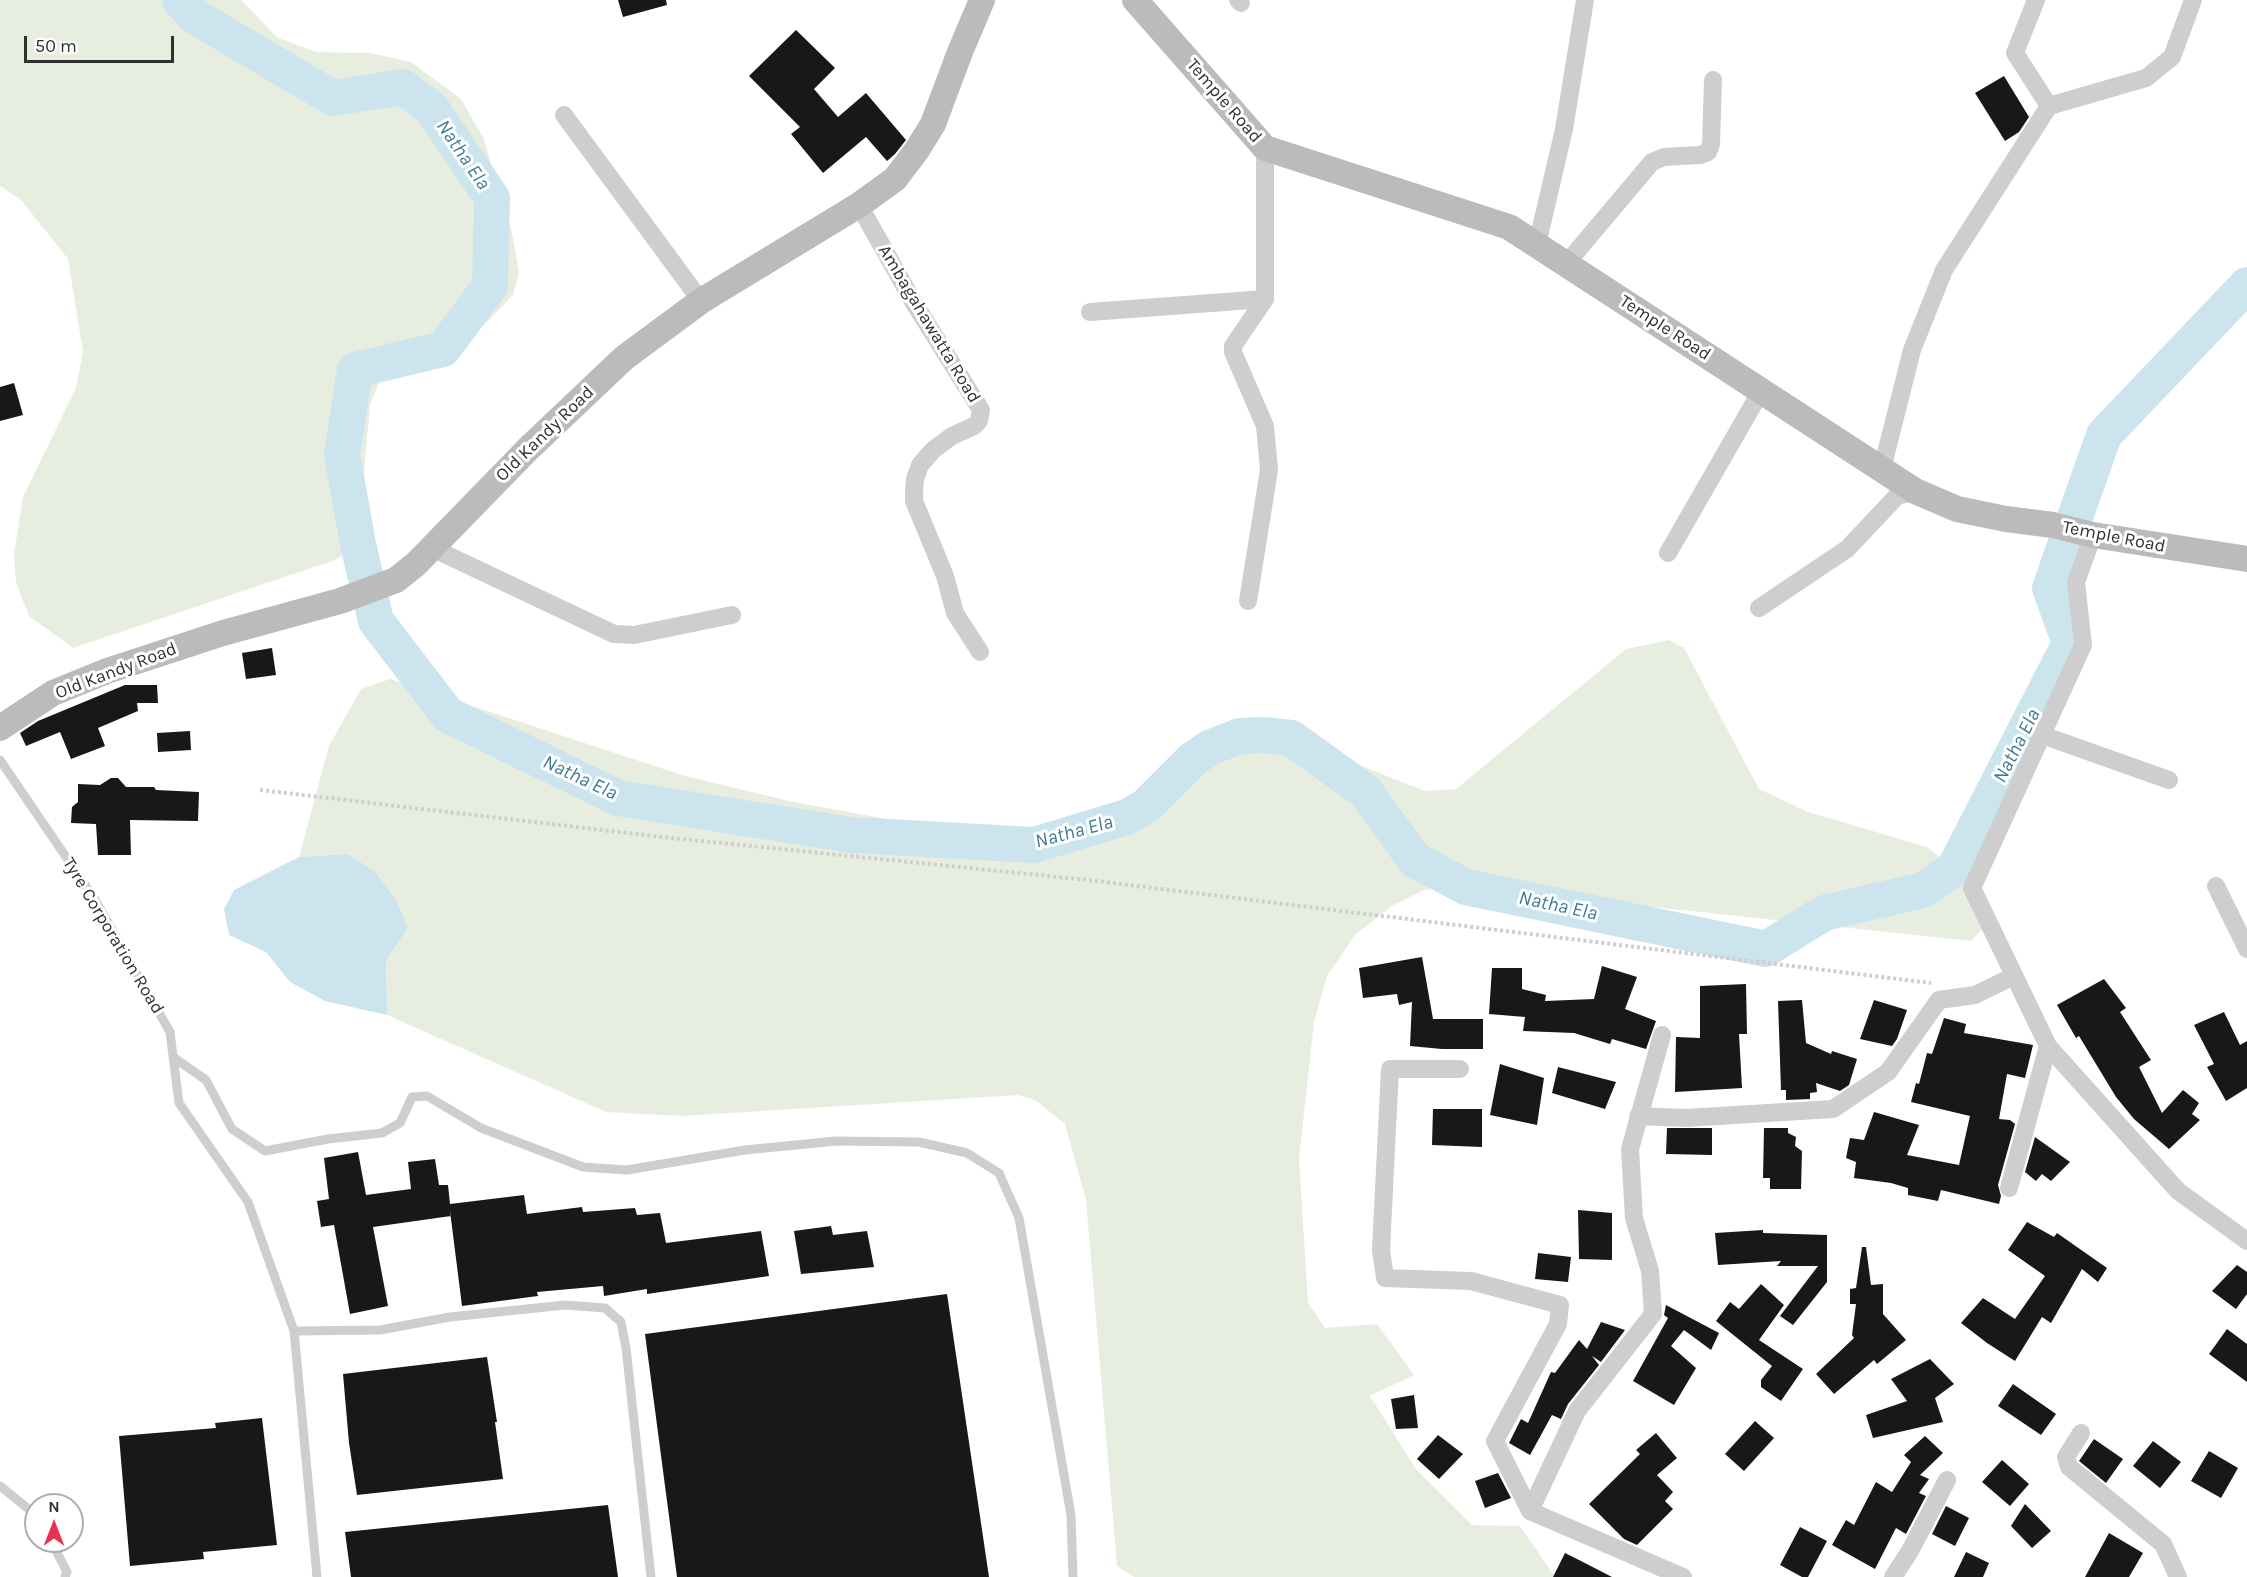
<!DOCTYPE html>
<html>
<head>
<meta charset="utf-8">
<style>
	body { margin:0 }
	#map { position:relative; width:2247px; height:1577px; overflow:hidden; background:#fff; font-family:Karla,sans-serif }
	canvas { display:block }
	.north { position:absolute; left:24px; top:1493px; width:60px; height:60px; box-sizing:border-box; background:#fff; border:2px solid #adadad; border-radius:50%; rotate:0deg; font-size:16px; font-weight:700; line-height:24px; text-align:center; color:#313131 }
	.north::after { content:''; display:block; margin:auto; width:21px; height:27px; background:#e73353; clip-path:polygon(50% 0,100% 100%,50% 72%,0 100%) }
	.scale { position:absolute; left:24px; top:36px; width:150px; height:27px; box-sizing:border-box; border:3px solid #313131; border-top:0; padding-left:8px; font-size:18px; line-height:21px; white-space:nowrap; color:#313131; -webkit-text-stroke:4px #fff; paint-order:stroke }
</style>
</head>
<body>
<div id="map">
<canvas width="2247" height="1577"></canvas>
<div class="north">N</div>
<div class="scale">50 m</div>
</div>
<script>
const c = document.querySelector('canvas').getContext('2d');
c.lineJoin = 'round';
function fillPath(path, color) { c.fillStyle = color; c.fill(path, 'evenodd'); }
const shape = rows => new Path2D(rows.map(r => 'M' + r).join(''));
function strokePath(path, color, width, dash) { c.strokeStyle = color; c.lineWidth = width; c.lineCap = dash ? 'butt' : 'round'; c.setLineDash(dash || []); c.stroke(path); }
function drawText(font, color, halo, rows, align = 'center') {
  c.font = font + ' Karla,sans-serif'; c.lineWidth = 6; c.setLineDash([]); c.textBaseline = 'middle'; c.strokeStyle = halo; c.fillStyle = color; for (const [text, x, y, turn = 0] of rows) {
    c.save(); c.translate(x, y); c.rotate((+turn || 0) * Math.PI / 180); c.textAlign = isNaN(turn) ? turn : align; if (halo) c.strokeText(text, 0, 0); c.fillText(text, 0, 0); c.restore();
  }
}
const green = shape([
	[0,0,241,0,278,38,316,52,370,53,411,62,461,99,483,137,512,232,519,273,513,295,484,325,420,345,387,363,370,405,358,544,335,560,73,648,29,616,16,583,14,554,23,497,76,388,83,352,68,259,21,200,0,186],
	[1669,640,1684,648,1759,789,1808,812,1927,847,1954,869,1985,913,1985,926,1971,941,1466,887,1424,890,1392,906,1355,935,1327,976,1314,1022,1299,1159,1308,1303,1325,1328,1377,1324,1414,1375,1370,1396,1416,1469,1472,1525,1520,1526,1555,1577,1134,1577,1117,1566,1086,1200,1065,1124,1035,1100,1018,1095,682,1116,606,1112,387,1015,386,961,408,928,348,854,299,857,329,746,361,689,390,679,682,775,789,801,913,824,1003,832,1057,832,1127,817,1146,806,1193,759,1209,748,1240,736,1265,735,1291,738,1425,791,1456,789,1626,649]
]);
const water = shape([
	[348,854,375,872,396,900,408,928,386,961,387,1015,325,1001,290,982,266,952,229,935,224,909,234,890,299,857]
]);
const river = shape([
	[180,0,194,16,333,98,403,87,432,109,492,198,490,286,443,349,355,370,342,455,358,544,376,621,448,715,618,798,851,835,1034,845,1127,817,1146,806,1193,759,1209,748,1240,736,1265,735,1291,738,1365,791,1415,860,1466,887,1766,949,1824,913,1923,890,1954,869,2070,643,2050,588,2104,435,2247,285]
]);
const building = shape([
	[618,0,666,0,667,5,623,17],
	[796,30,835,68,814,89,838,117,866,93,906,140,895,154,887,161,866,137,823,173,791,134,800,127,749,76],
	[2004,76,2029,117,2019,132,2005,141,1975,93],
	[14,383,23,415,0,421,0,387],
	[272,648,276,675,246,679,242,653],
	[125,685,157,685,158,703,137,703,138,711,98,728,105,746,71,759,60,732,26,746,20,733,38,721],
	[190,731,191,750,158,752,157,733],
	[111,778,118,778,126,787,154,787,156,790,199,792,198,821,130,820,131,855,98,855,96,824,71,823,72,807,78,802,78,784,100,785],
	[1422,957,1433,1019,1483,1019,1483,1049,1442,1049,1410,1046,1412,1002,1399,1005,1397,994,1363,998,1359,968],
	[1602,966,1637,977,1625,1009,1656,1021,1646,1049,1612,1039,1610,1044,1574,1033,1523,1031,1525,1017,1489,1014,1492,968,1522,968,1522,989,1546,995,1545,1001,1594,999],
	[2104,979,2126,1008,2120,1012,2151,1060,2139,1067,2162,1113,2183,1090,2199,1103,2192,1114,2200,1120,2169,1149,2134,1119,2116,1097,2079,1036,2076,1038,2057,1005],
	[1746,984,1747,1034,1739,1034,1742,1088,1675,1092,1676,1037,1700,1038,1700,986],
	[1802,1000,1806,1043,1831,1054,1832,1051,1857,1059,1849,1085,1840,1091,1816,1083,1817,1092,1810,1093,1810,1099,1786,1100,1786,1090,1781,1090,1778,1001],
	[1874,1000,1907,1010,1897,1039,1892,1046,1860,1039],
	[2224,1012,2240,1045,2247,1041,2247,1088,2226,1101,2207,1067,2214,1064,2194,1025],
	[1944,1018,1966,1024,1964,1033,2033,1045,2025,1078,2007,1074,1999,1119,2010,1120,2015,1124,1998,1185,2001,1196,1999,1204,1941,1190,1938,1201,1908,1195,1908,1188,1891,1183,1854,1178,1856,1162,1846,1158,1850,1138,1864,1140,1874,1112,1919,1125,1907,1155,1959,1165,1970,1116,1911,1102,1916,1083,1919,1084,1927,1053,1932,1054],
	[1500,1064,1544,1078,1537,1125,1490,1115],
	[1558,1067,1616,1082,1605,1109,1552,1093],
	[1433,1109,1482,1109,1482,1147,1432,1145],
	[1667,1128,1712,1128,1712,1155,1666,1154],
	[1764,1128,1788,1128,1788,1133,1796,1137,1795,1146,1802,1151,1801,1189,1770,1189,1770,1178,1763,1178],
	[2035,1137,2070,1162,2051,1181,2042,1174,2036,1181,2025,1172],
	[358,1152,366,1195,411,1189,408,1162,435,1159,439,1185,448,1185,450,1204,524,1195,527,1214,582,1207,583,1212,635,1208,637,1215,660,1213,666,1243,761,1231,769,1276,647,1294,647,1289,604,1296,603,1286,537,1292,538,1296,462,1306,450,1211,451,1216,373,1227,388,1306,350,1314,334,1225,321,1227,317,1201,329,1199,324,1158],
	[1578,1210,1612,1213,1612,1260,1579,1259],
	[2027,1222,2054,1237,2057,1233,2107,1268,2098,1282,2082,1269,2051,1323,2042,1317,2015,1361,1987,1343,1961,1323,1983,1298,2015,1319,2045,1276,2008,1250],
	[831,1226,833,1235,867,1231,874,1267,801,1274,794,1231],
	[1763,1230,1763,1233,1827,1235,1827,1282,1793,1325,1780,1316,1818,1266,1777,1266,1781,1261,1718,1265,1715,1233],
	[1862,1247,1866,1247,1871,1285,1883,1284,1883,1314,1906,1340,1877,1364,1874,1360,1834,1394,1816,1374,1854,1338,1852,1335,1856,1304,1850,1304,1850,1289,1856,1288],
	[1538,1253,1571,1257,1568,1282,1535,1279],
	[2237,1265,2247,1272,2247,1294,2236,1309,2212,1291],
	[1761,1284,1784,1305,1759,1340,1803,1369,1781,1401,1761,1387,1761,1380,1772,1366,1716,1321,1730,1302,1739,1309],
	[947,1294,989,1577,677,1577,645,1334],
	[1666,1305,1719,1333,1711,1350,1684,1330,1671,1346,1696,1368,1674,1405,1633,1381,1668,1318,1664,1315],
	[1601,1322,1625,1330,1601,1362,1592,1356,1599,1365,1568,1404,1561,1419,1552,1415,1530,1455,1509,1443,1521,1419,1528,1423,1551,1372,1555,1373,1579,1340,1587,1349],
	[2227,1329,2247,1344,2247,1382,2209,1354],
	[487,1357,497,1422,495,1422,503,1479,357,1495,349,1443,343,1374],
	[1930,1359,1954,1384,1935,1398,1943,1422,1873,1438,1866,1415,1907,1401,1891,1379],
	[2013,1384,2056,1414,2041,1435,1998,1406],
	[1414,1395,1418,1428,1396,1429,1391,1399],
	[262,1418,277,1545,203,1552,204,1559,130,1566,119,1436,216,1428,215,1423],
	[1755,1421,1774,1438,1744,1471,1725,1454],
	[1656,1433,1677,1458,1657,1475,1673,1492,1665,1501,1673,1509,1637,1545,1624,1539,1589,1504,1640,1454,1636,1450],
	[1438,1435,1463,1454,1439,1479,1417,1459],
	[1925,1436,1943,1453,1920,1475,1929,1479,1919,1493,1926,1496,1906,1534,1896,1528,1875,1569,1832,1545,1846,1520,1854,1525,1876,1482,1892,1492,1911,1462,1904,1455],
	[2094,1439,2123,1459,2106,1483,2079,1461],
	[2153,1441,2181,1462,2160,1488,2133,1466],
	[2209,1451,2238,1468,2221,1498,2191,1481],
	[2002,1460,2029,1484,2010,1506,1982,1482],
	[1498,1473,1511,1498,1485,1508,1475,1481],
	[2025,1504,2051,1531,2032,1548,2011,1526],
	[608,1505,618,1577,351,1577,345,1532],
	[1946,1506,1969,1518,1955,1546,1932,1534],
	[1800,1527,1827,1541,1808,1577,1802,1577,1780,1565],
	[2109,1533,2143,1553,2129,1577,2085,1577],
	[1966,1552,1989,1563,1983,1577,1954,1577],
	[1565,1553,1581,1561,1612,1577,1553,1577]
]);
const path = shape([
	[260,790,662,837,1088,880,1931,983]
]);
const lane = shape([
	[0,760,94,898,170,1032,179,1103,248,1202,294,1331,317,1577],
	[173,1057,206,1080,232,1129,265,1151,328,1139,382,1133,400,1123,412,1097,427,1096,481,1128,583,1167,627,1170,745,1150,836,1141,919,1142,967,1153,999,1173,1019,1218,1071,1515,1073,1577],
	[294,1331,380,1330,450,1317,565,1305,605,1308,621,1322,626,1348,651,1577],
	[0,1486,36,1515],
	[51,1541,67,1572,65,1577]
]);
const street = shape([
	[1238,0,1241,3],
	[2036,0,2015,53,2049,106],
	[564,115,701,301],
	[859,205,914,303,981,410,979,421,974,426,952,436,933,450,920,465,915,479,914,493,914,501,945,576,955,613,980,652],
	[1537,245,1564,129,1585,0],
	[1566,264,1652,162,1664,157,1700,155,1708,152,1711,144,1713,80],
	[1090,312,1265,299],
	[1882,469,1912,350,1944,270,2049,106,2146,78,2172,57,2193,0],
	[432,548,614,634,634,635,732,615],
	[1668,553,1761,391],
	[1248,601,1269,470,1265,426,1233,352,1233,346,1265,299,1265,148],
	[1759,608,1847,549,1897,496,1915,491],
	[2042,735,2169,780],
	[2216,886,2247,949],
	[2048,1046,2178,1191,2247,1241],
	[1460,1069,1390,1069,1381,1250,1385,1278,1471,1281,1560,1305,1558,1324,1495,1441,1530,1511,1683,1577],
	[1638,1116,1686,1118,1833,1109,1888,1072,1939,1000,1975,995,2014,976],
	[2009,1188,2048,1046,1972,888,2083,645,2076,582,2093,535],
	[2081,1433,2066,1457,2069,1467,2163,1544,2178,1577],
	[1530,1511,1577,1411,1653,1314,1650,1271,1634,1218,1630,1149,1662,1035],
	[1893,1577,1910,1551,1947,1480]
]);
const secondary = shape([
	[1135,0,1265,148,1509,227,1915,491,1957,509,2006,519,2053,525,2093,535,2247,559],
	[0,728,53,693,107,671,223,633,340,601,396,580,416,564,528,449,624,358,701,301,859,205,895,179,917,150,933,124,960,52,982,0]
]);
const streetNames = [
	["Temple Road",1224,101,49],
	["Ambagahawatta Road",929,324,59],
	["Temple Road",1665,328,33],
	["Old Kandy Road",545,434,-44],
	["Temple Road",2114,537,11],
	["Old Kandy Road",116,671,-21],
	["Tyre Corporation Road",113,936,59]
];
const waterNames = [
	["Natha Ela",463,155,56],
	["Natha Ela",2017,746,-63],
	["Natha Ela",580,778,25],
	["Natha Ela",1074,832,-15],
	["Natha Ela",1558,906,12]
];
fillPath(green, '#e8eedf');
fillPath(water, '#cbe4ed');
strokePath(river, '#cbe4ed', 36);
fillPath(building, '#181818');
strokePath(path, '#cecece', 4, [3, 3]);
strokePath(lane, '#cecece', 9);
strokePath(street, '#cecece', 18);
strokePath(secondary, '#bbb', 26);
drawText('18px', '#313131', '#fff', streetNames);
drawText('italic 20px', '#3d7c95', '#fff', waterNames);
</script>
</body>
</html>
